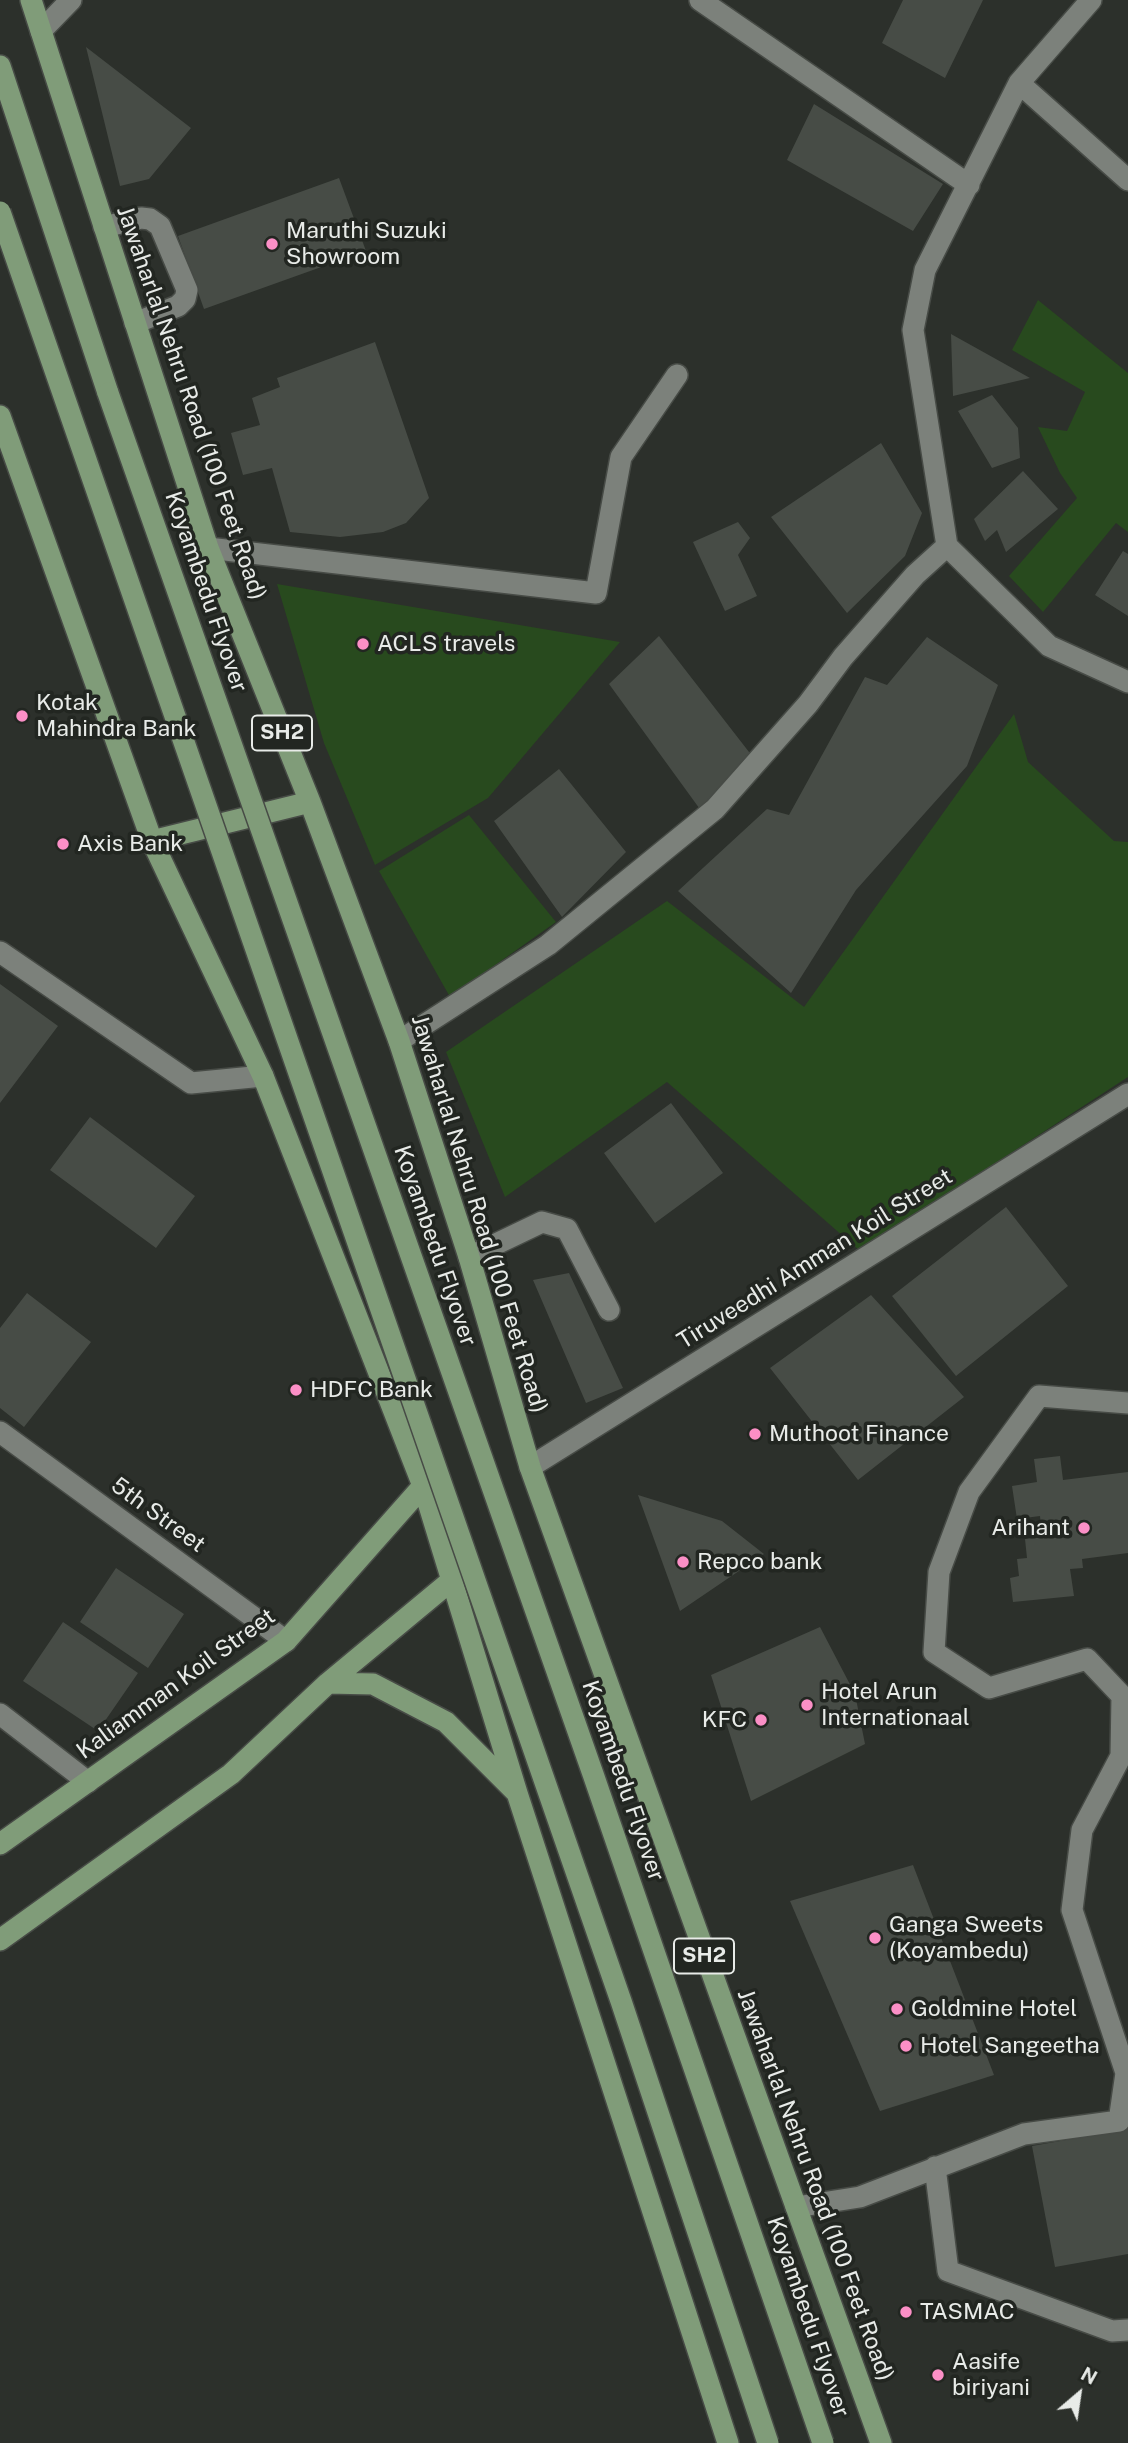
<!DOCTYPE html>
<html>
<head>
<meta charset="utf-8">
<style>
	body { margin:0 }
	#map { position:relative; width:1128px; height:2443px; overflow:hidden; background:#2c302b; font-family:"Public Sans",sans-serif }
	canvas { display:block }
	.north { position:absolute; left:1044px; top:2359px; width:70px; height:70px; -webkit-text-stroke:5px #222621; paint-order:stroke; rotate:29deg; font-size:19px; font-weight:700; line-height:28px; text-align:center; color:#e8ebe8 }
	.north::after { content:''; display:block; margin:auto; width:24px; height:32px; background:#e8ebe8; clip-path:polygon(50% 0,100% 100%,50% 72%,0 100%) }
</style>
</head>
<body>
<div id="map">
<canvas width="1128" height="2443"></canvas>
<div class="north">N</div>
</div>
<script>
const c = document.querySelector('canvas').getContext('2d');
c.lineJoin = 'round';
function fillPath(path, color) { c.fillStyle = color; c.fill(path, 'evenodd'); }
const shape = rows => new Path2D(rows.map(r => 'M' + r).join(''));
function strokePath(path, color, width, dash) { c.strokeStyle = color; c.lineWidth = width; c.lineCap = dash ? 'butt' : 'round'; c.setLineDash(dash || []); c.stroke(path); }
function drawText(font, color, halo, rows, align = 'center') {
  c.font = font + ' "Public Sans",sans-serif'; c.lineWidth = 7; c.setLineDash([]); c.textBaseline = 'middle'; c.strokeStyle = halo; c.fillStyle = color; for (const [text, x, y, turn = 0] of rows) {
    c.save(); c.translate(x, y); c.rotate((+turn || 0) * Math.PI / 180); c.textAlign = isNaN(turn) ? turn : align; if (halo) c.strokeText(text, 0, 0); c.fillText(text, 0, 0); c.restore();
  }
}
const green = shape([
	[1038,300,1128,373,1128,532,1116,523,1043,612,1009,576,1077,498,1060,473,1038,427,1067,431,1085,392,1012,350],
	[277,584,620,642,488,798,375,865,324,743],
	[1014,714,1028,762,1114,841,1128,842,1128,1077,860,1251,667,1082,505,1197,446,1052,667,901,804,1007],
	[469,815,556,922,450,997,379,871]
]);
const building = shape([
	[903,0,983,0,945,78,882,43],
	[86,47,191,128,149,179,120,186],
	[814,104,943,184,913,231,787,160],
	[339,178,366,251,204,309,178,236],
	[951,334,1030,378,953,396],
	[375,342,429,498,406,523,383,532,340,537,290,532,272,468,243,475,231,433,260,425,252,398,280,387,277,378],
	[992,395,1018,428,1020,458,992,468,958,411],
	[881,443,922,513,905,556,847,613,771,517],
	[1023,471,1058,509,1006,552,997,530,985,541,974,519],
	[738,522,750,538,738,555,757,596,725,611,693,542],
	[1123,551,1128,554,1128,616,1095,595],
	[659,636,756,761,702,812,609,684],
	[927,637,998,685,967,766,856,890,791,993,678,891,767,809,789,815,865,677,887,685],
	[559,769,626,852,562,917,494,821],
	[0,984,58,1026,0,1103],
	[671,1103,723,1173,655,1223,604,1153],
	[90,1117,195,1196,156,1248,50,1170],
	[1006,1207,1068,1286,956,1376,892,1296],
	[569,1273,623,1388,586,1403,533,1280],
	[27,1293,91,1342,24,1427,0,1408,0,1328],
	[871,1295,964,1397,858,1480,770,1368],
	[1060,1456,1063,1480,1128,1472,1128,1553,1082,1559,1083,1568,1070,1569,1074,1596,1013,1602,1010,1578,1019,1576,1017,1559,1027,1558,1025,1539,1042,1537,1040,1516,1017,1519,1012,1486,1037,1482,1034,1459],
	[638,1495,722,1521,764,1554,680,1611],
	[116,1568,184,1614,148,1668,80,1622],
	[63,1622,138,1673,98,1731,23,1681],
	[820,1627,855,1694,865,1744,751,1801,711,1675],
	[913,1865,994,2075,880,2111,790,1901],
	[1128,2129,1128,2254,1055,2267,1032,2146]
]);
const minor = shape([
	[700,0,969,185],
	[1091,0,1019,83,925,270,913,330,947,546,1049,646,1128,682],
	[41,31,71,0],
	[1019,83,1128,180],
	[104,227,141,218,150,219,160,226,187,290,185,299,178,306,135,323],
	[208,548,596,593,621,457,677,375],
	[0,952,191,1083,263,1076],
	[399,1041,548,945,715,809,808,704,843,657,915,575,947,546],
	[469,1257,542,1222,567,1229,609,1310],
	[0,1432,286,1641],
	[530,1467,1128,1094],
	[0,1714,88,1782],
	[935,2167,948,2271,1112,2331,1128,2330],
	[796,2207,860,2197,1024,2134,1119,2121,1126,2073,1072,1910,1082,1830,1121,1756,1122,1696,1087,1659,989,1688,934,1652,939,1572,969,1492,1039,1396,1128,1403]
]);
const major = shape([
	[31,0,208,548,310,802,399,1041,469,1257,530,1467,881,2443],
	[0,66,108,393],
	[0,416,152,841,263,1076,423,1486,517,1793,728,2443],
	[152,841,310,802],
	[328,1683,373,1684,446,1722,516,1792],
	[0,1844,286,1641,423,1486],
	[0,1940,231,1774,328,1683,452,1580]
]);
const majorBridge = shape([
	[0,212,621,2001,768,2443],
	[108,393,593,1774,823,2443]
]);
const markers = [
	[272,244,7,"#fb8fc6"],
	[363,644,7,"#fb8fc6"],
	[22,716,7,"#fb8fc6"],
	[63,844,7,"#fb8fc6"],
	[296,1390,7,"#fb8fc6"],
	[755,1434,7,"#fb8fc6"],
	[1084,1528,7,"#fb8fc6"],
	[683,1562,7,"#fb8fc6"],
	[807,1705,7,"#fb8fc6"],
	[761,1720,7,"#fb8fc6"],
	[875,1938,7,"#fb8fc6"],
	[897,2009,7,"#fb8fc6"],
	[906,2046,7,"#fb8fc6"],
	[906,2312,7,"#fb8fc6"],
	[938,2375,7,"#fb8fc6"]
];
const shields = [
	[282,733,60],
	[704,1956,60]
];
const shieldNames = [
	["SH2",282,733],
	["SH2",704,1956]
];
const poiNames = [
	["Maruthi Suzuki",286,231],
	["Showroom",286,257],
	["ACLS travels",377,644],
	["Kotak",36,703],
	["Mahindra Bank",36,729],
	["Axis Bank",77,844],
	["HDFC Bank",310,1390],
	["Muthoot Finance",769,1434],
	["Arihant",1070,1528,"right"],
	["Repco bank",697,1562],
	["Hotel Arun",821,1692],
	["Internationaal",821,1718],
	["KFC",747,1720,"right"],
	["Ganga Sweets",889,1925],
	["(Koyambedu)",889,1951],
	["Goldmine Hotel",911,2009],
	["Hotel Sangeetha",920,2046],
	["TASMAC",920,2312],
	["Aasife",952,2362],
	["biriyani",952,2388]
];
const streetNames = [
	["Jawaharlal Nehru Road (100 Feet Road)",191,403,71],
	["Koyambedu Flyover",206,592,71],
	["Jawaharlal Nehru Road (100 Feet Road)",479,1214,73],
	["Koyambedu Flyover",435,1246,71],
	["Tiruveedhi Amman Koil Street",815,1259,-32],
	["5th Street",158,1515,36],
	["Kaliamman Koil Street",176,1684,-36],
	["Koyambedu Flyover",623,1781,71],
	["Jawaharlal Nehru Road (100 Feet Road)",815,2185,70],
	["Koyambedu Flyover",808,2317,71]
];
fillPath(green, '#284a1e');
fillPath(building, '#474c46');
strokePath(minor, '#474b46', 24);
strokePath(major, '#474b46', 24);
strokePath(minor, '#7c817b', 21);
strokePath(major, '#809c79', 21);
strokePath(majorBridge, '#474b46', 24, []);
strokePath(majorBridge, '#809c79', 21);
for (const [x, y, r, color] of markers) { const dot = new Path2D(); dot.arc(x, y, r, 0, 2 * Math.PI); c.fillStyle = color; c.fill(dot); strokePath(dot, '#222621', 2.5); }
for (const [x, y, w] of shields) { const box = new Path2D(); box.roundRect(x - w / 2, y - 17.5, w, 35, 5); c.fillStyle = '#222621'; c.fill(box); strokePath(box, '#e8ebe8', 2); }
drawText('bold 21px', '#e8ebe8', null, shieldNames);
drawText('23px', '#e8ebe8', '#222621', poiNames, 'left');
drawText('23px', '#e8ebe8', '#222621', streetNames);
</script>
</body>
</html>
